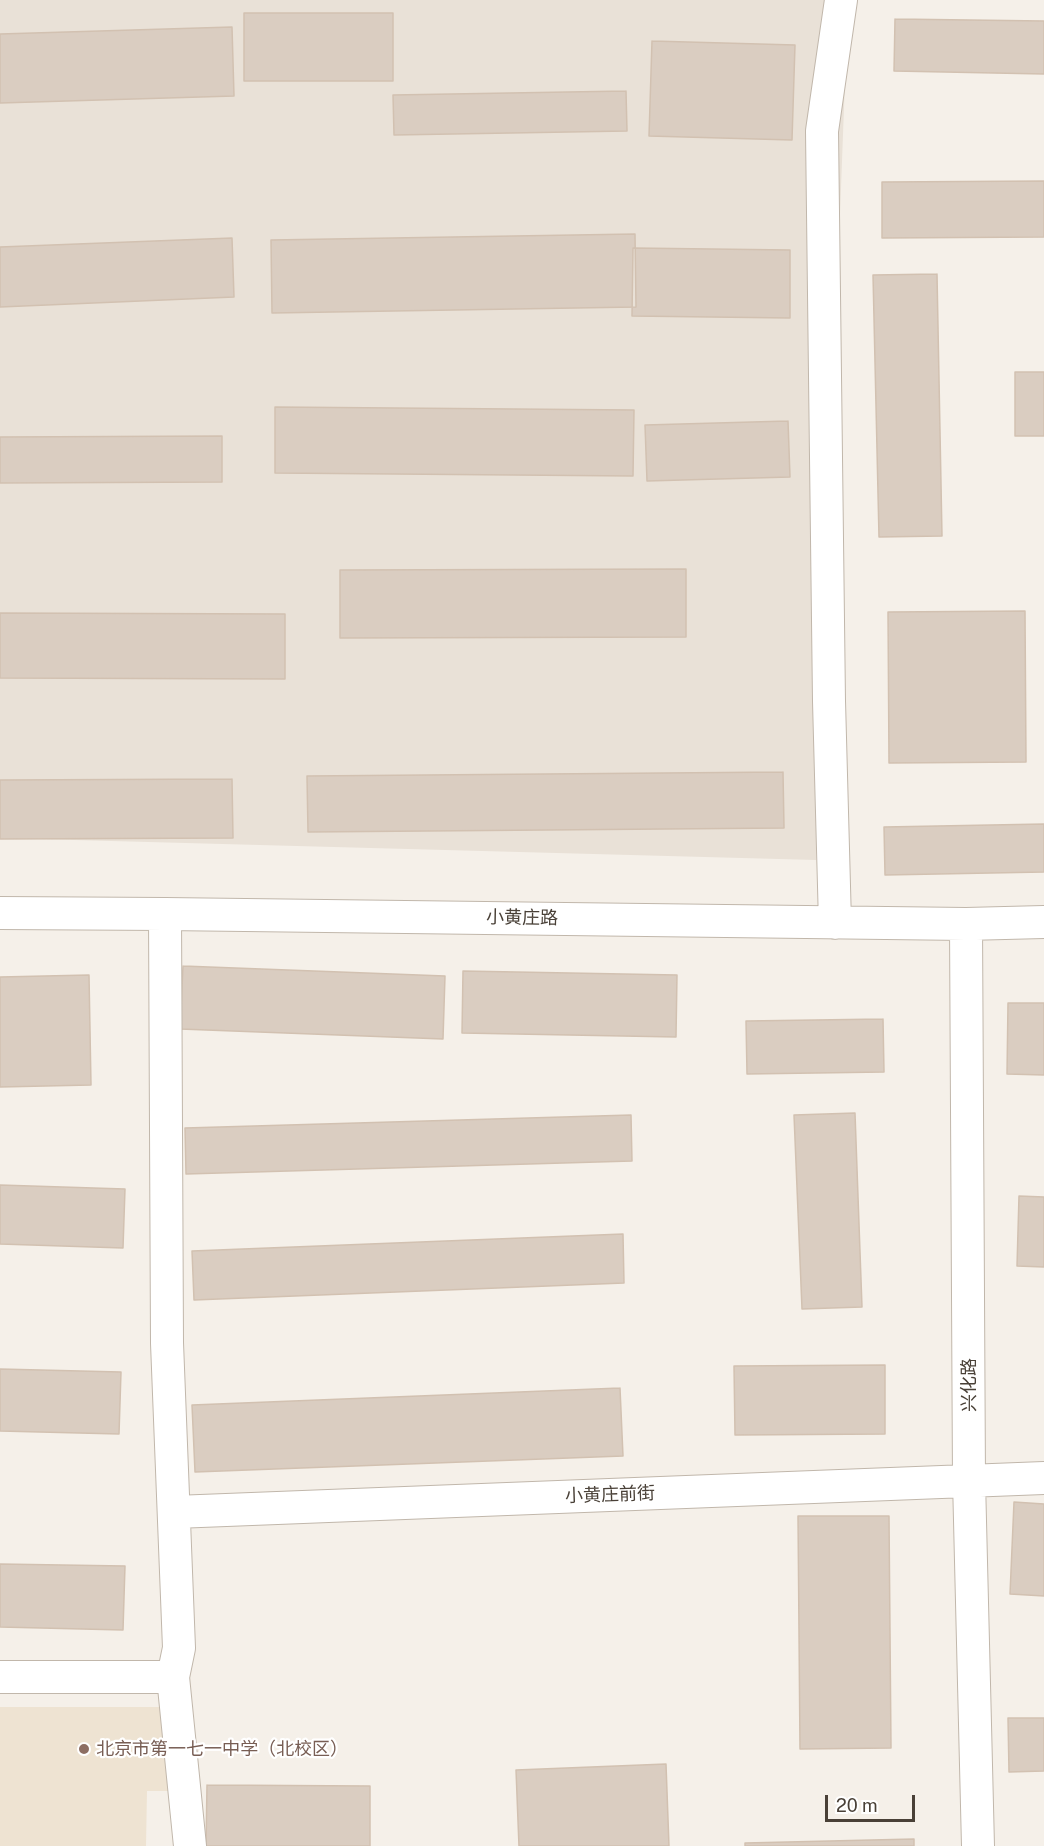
<!DOCTYPE html>
<html>
<head>
<meta charset="utf-8">
<style>
	body { margin:0 }
	#map { position:relative; width:1044px; height:1846px; overflow:hidden; background:#f5f0e9; font-family:"Public Sans",sans-serif }
	canvas { display:block }
	.scale { position:absolute; left:825px; top:1795px; width:90px; height:27px; box-sizing:border-box; border:3px solid #494037; border-top:0; padding-left:8px; font-size:18px; line-height:21px; white-space:nowrap; color:#494037; -webkit-text-stroke:4px #fff; paint-order:stroke }
</style>
</head>
<body>
<div id="map">
<canvas width="1044" height="1846"></canvas>
<div class="scale">20 m</div>
</div>
<script>
const c = document.querySelector('canvas').getContext('2d');
c.lineJoin = 'round';
function fillPath(path, color) { c.fillStyle = color; c.fill(path, 'evenodd'); }
const shape = rows => new Path2D(rows.map(r => 'M' + r).join(''));
function strokePath(path, color, width, dash) { c.strokeStyle = color; c.lineWidth = width; c.lineCap = dash ? 'butt' : 'round'; c.setLineDash(dash || []); c.stroke(path); }
function drawText(font, color, halo, rows, align = 'center') {
  c.font = font + ' "Public Sans","Noto Sans SC",sans-serif'; c.lineWidth = 4.5; c.setLineDash([]); c.textBaseline = 'middle'; c.strokeStyle = halo; c.fillStyle = color; for (const [text, x, y, turn = 0] of rows) {
    c.save(); c.translate(x, y); c.rotate((+turn || 0) * Math.PI / 180); c.textAlign = isNaN(turn) ? turn : align; if (halo) c.strokeText(text, 0, 0); c.fillText(text, 0, 0); c.restore();
  }
}
const residential = shape([
	[0,0,848,0,816,860,0,838]
]);
const education = shape([
	[0,1707,169,1707,169,1791,147,1791,146,1846,0,1846]
]);
const building = shape([
	[244,13,393,13,393,81,244,81,244,13],
	[895,19,1044,21,1044,74,894,71,895,19],
	[232,27,234,96,0,103,0,34,232,27],
	[652,41,795,45,792,140,649,136,652,41],
	[626,91,627,131,394,135,393,95,626,91],
	[1044,181,1044,237,882,238,882,182,1044,181],
	[635,234,636,307,272,313,271,240,635,234],
	[232,238,234,297,0,307,0,247,232,238],
	[633,248,790,250,790,318,632,316,633,248],
	[937,274,942,536,879,537,873,275,937,274],
	[1015,372,1044,372,1044,436,1015,436,1015,372],
	[275,407,634,410,633,476,275,473,275,407],
	[788,421,790,477,647,481,645,425,788,421],
	[222,436,222,482,0,483,0,437,222,436],
	[686,569,686,637,340,638,340,570,686,569],
	[1025,611,1026,762,889,763,888,612,1025,611],
	[0,613,285,614,285,679,0,678,0,613],
	[783,772,784,828,308,832,307,776,783,772],
	[232,779,233,838,0,839,0,780,232,779],
	[1044,824,1044,872,885,875,884,827,1044,824],
	[183,966,445,976,443,1039,180,1029,183,966],
	[463,971,677,975,676,1037,462,1033,463,971],
	[89,975,91,1085,0,1087,0,977,89,975],
	[1008,1003,1044,1003,1044,1075,1007,1074,1008,1003],
	[883,1019,884,1072,747,1074,746,1021,883,1019],
	[855,1113,862,1307,802,1309,794,1115,855,1113],
	[631,1115,632,1161,186,1174,185,1128,631,1115],
	[0,1185,125,1189,123,1248,0,1244,0,1185],
	[1019,1196,1044,1197,1044,1267,1017,1266,1019,1196],
	[623,1234,624,1283,194,1300,192,1251,623,1234],
	[885,1365,885,1434,735,1435,734,1366,885,1365],
	[0,1369,121,1372,119,1434,0,1431,0,1369],
	[620,1388,623,1456,195,1472,192,1405,620,1388],
	[1014,1502,1044,1504,1044,1596,1010,1594,1014,1502],
	[798,1516,889,1516,891,1748,800,1749,798,1516],
	[0,1564,125,1566,123,1630,0,1627,0,1564],
	[1008,1718,1044,1718,1044,1771,1009,1772,1008,1718],
	[666,1764,669,1846,519,1846,516,1770,666,1764],
	[207,1785,370,1786,370,1846,206,1846,207,1785],
	[914,1839,914,1846,745,1846,745,1843,914,1839]
]);
const street = shape([
	[0,913,165,914,966,924,1044,922],
	[165,914,167,1343,179,1648,173,1677,190,1846],
	[835,923,829,701,822,131,841,0],
	[966,924,969,1480,978,1846],
	[175,1512,1044,1478],
	[0,1677,173,1677]
]);
const markers = [
	[84,1749,6,"#8d6e63"]
];
const streetNames = [
	["小黄庄路",522,918,1],
	["兴化路",969,1385,-90],
	["小黄庄前街",610,1495,-2]
];
const educationNames = [
	["北京市第一七一中学（北校区）",96,1749]
];
fillPath(residential, '#e9e1d7');
fillPath(education, '#eee3d2');
fillPath(building, '#dacdc1');
strokePath(building, '#d2c1b1', 1.5);
strokePath(street, '#c1b7ab', 34);
strokePath(street, '#fff', 32);
for (const [x, y, r, color] of markers) { const dot = new Path2D(); dot.arc(x, y, r, 0, 2 * Math.PI); c.fillStyle = color; c.fill(dot); strokePath(dot, '#fff', 2); }
drawText('18px', '#494037', '#fff', streetNames);
drawText('18px', '#785e54', '#fff', educationNames, 'left');
</script>
</body>
</html>
